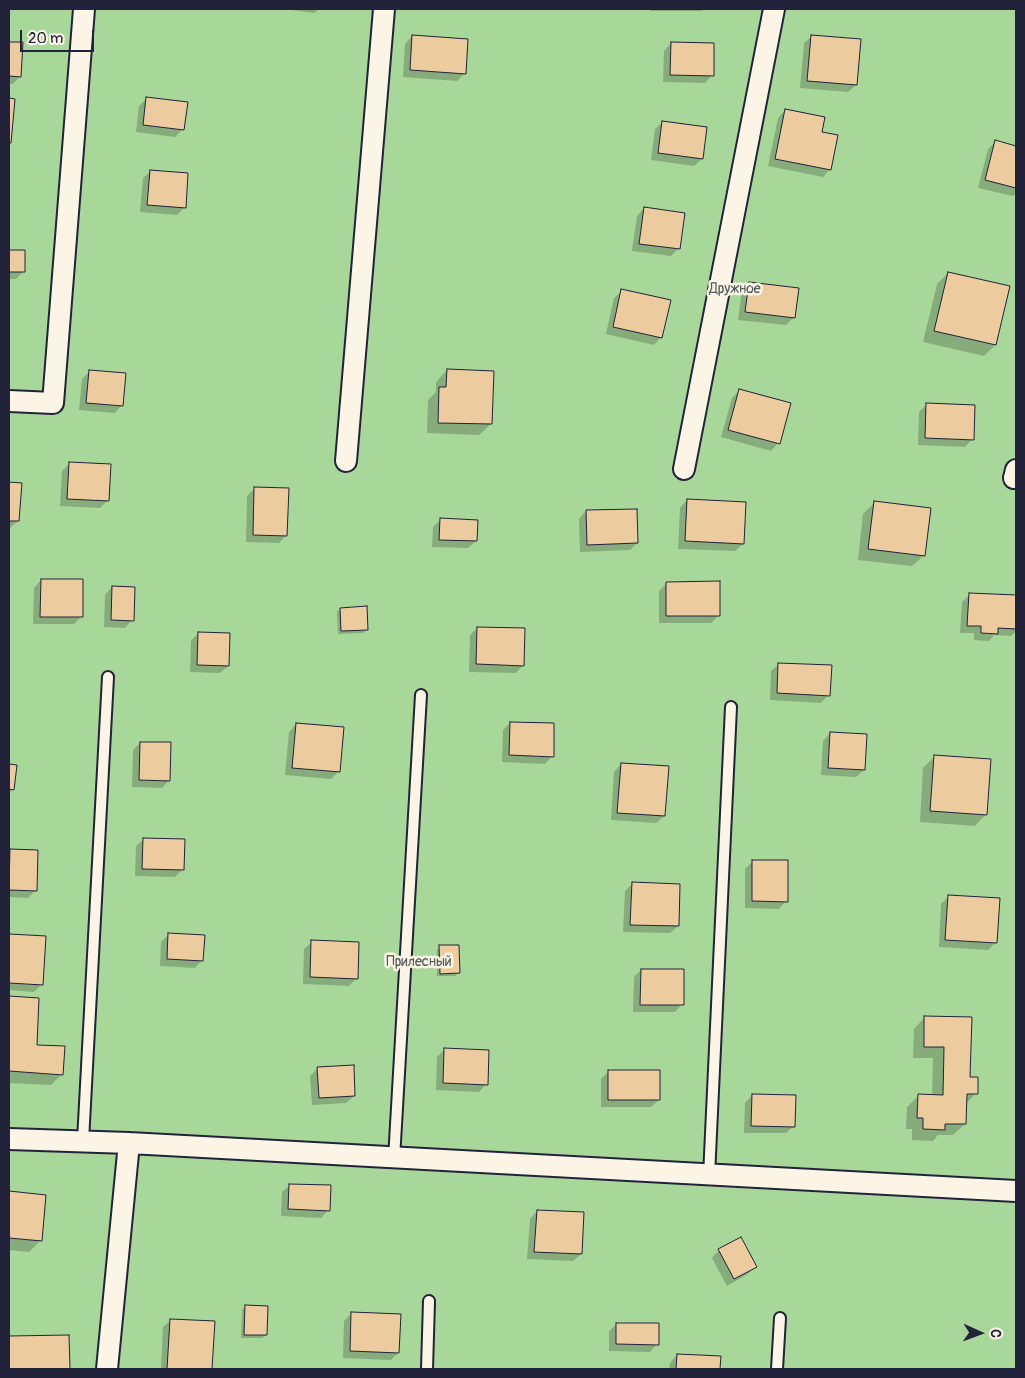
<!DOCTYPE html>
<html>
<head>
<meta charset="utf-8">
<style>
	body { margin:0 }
	#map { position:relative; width:1025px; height:1378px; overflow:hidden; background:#f9edd7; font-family:Pangolin,sans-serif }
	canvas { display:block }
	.frame { position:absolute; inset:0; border:10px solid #22223b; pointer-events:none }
	.north { position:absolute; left:955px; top:1308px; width:50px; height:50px; -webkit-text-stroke:4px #fcf5e5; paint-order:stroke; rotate:92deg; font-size:14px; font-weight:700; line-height:20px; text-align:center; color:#22223b }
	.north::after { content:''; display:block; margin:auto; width:18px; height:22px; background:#22223b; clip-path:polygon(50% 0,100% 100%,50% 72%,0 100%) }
	.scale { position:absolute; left:20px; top:30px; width:74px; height:22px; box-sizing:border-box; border:2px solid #22223b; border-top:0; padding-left:6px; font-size:15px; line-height:18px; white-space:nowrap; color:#22223b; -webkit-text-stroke:4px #fcf5e5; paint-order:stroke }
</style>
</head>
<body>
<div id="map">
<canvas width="1025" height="1378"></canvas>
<div class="frame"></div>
<div class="north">С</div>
<div class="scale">20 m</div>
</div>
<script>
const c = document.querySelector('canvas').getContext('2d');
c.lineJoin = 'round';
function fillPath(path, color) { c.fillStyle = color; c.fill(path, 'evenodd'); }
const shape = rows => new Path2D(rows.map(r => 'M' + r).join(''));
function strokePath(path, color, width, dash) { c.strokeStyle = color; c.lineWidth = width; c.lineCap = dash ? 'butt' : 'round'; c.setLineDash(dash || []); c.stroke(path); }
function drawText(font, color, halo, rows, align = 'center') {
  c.font = font + ' Pangolin,sans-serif'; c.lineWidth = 5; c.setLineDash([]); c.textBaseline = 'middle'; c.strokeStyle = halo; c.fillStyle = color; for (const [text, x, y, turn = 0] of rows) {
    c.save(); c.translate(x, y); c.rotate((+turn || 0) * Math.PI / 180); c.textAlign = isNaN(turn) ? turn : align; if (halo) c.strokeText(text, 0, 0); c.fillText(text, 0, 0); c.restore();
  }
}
const green = shape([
	[9,9,1016,9,1016,1369,9,1369]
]);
const shadow = shape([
	[284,9,319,9,314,13],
	[650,9,704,9,702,11,650,11],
	[412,36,465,73,457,81,403,77,405,44],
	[812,36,856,85,848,92,800,88,804,43],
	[9,43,22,44,20,76,13,84,9,84],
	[671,43,712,75,705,83,663,82,664,51],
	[146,99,183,129,175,137,136,132,139,106],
	[785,110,830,169,823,177,768,166,778,118],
	[663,122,702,159,694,166,651,160,655,129],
	[995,142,1016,147,1016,193,1013,196,978,188,988,149],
	[151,171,184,208,177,215,140,212,143,178],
	[644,208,684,214,678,249,671,256,632,251,637,216],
	[9,251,24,251,23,272,16,279,9,279],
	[948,273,1008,287,995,345,984,356,923,342,937,284],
	[749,283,797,289,793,318,786,325,738,320,742,290],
	[622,291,661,337,654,345,606,334,614,298],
	[447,370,491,424,479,435,427,433,428,400,436,392,436,382],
	[90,371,122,405,115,413,79,410,82,379],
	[740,390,778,443,771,451,721,437,732,398],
	[927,404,972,439,965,447,918,445,919,412],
	[69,464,108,500,100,508,60,506,62,471],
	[9,484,20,485,18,521,10,528,9,528],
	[254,489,286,535,279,543,246,542,247,496],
	[687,500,743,544,735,551,678,549,680,508],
	[875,502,924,555,912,566,858,560,863,514],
	[586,511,637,543,630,550,580,552,579,519],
	[440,520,476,541,468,548,432,547,433,527],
	[41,580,81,617,74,624,33,624,34,588],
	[667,583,719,615,711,623,659,623,659,591],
	[112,587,132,620,125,628,104,627,105,595],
	[969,595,1016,596,1016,631,1011,636,994,635,989,641,974,640,974,633,960,633,962,602],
	[340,609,367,629,363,633,338,634,337,612],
	[477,628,523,665,516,673,469,672,470,635],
	[198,633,228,666,220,673,190,672,191,641],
	[779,664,828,695,821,703,770,700,771,671],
	[510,723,552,756,545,764,502,762,503,730],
	[296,724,339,771,331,779,285,775,289,732],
	[830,733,864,770,856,777,821,775,823,741],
	[140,743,169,780,162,788,132,787,133,750],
	[934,757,986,814,975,826,920,822,923,768],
	[621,764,664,816,656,823,611,820,614,772],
	[9,765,15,766,13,789,9,793],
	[144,839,182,870,175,877,135,876,136,846],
	[10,850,36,890,28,898,9,897,9,852],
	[753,861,786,901,779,909,745,908,745,869],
	[632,884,678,926,670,933,623,932,625,891],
	[949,896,996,942,988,950,939,947,941,904],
	[169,934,202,960,195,968,160,966,161,942],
	[9,935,45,937,42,984,34,992,9,990],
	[312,942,356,979,349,986,303,984,304,949],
	[440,946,458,973,455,976,437,976,437,950],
	[641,970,682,1004,675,1012,633,1012,634,977],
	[9,997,38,999,35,1046,62,1074,51,1085,9,1083],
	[925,1017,969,1078,976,1093,965,1105,965,1124,953,1135,938,1135,933,1141,912,1140,912,1129,906,1129,907,1107,918,1096,932,1096,933,1058,913,1058,914,1029],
	[445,1049,486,1084,479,1092,436,1090,437,1057],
	[318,1068,354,1096,346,1103,312,1105,310,1076],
	[609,1071,659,1100,651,1107,601,1107,601,1079],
	[752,1095,794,1126,786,1133,744,1133,745,1103],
	[290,1185,328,1210,321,1218,281,1216,282,1192],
	[9,1192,45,1196,40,1241,29,1252,9,1250],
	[537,1211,581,1254,573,1261,527,1259,530,1219],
	[719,1250,755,1267,748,1274,727,1286,712,1258],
	[246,1306,266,1335,262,1338,241,1338,242,1310],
	[352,1313,398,1353,391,1360,343,1358,344,1321],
	[171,1320,213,1322,211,1369,161,1369,163,1327],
	[617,1324,657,1344,650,1352,609,1351,609,1331],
	[68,1336,69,1369,9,1369,9,1338],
	[677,1355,719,1357,719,1369,669,1369,670,1363]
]);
const building = shape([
	[412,35,468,39,466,74,410,70,412,35],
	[811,35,861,39,857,85,807,81,811,35],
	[9,42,23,42,21,77,9,76,9,42],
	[671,42,714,43,714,76,670,75,671,42],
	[146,97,188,102,184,130,143,125,146,97],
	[9,98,15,99,11,143,9,143,9,98],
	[785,109,825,117,822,132,838,135,831,170,775,159,785,109],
	[662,121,707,127,703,159,658,153,662,121],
	[995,140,1016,146,1016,188,985,180,995,140],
	[150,170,188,173,186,208,147,205,150,170],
	[644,207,685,213,680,249,639,244,644,207],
	[9,250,25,250,25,272,9,272,9,250],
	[948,272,1010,286,996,345,934,331,948,272],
	[749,282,799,288,795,318,745,312,749,282],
	[621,289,671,300,662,338,613,327,621,289],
	[447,369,494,371,492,424,438,423,439,387,446,387,447,369],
	[89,370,126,373,123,406,86,403,89,370],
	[739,389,791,403,780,444,728,430,739,389],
	[926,403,975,405,974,440,925,438,926,403],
	[69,462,111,464,109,501,67,499,69,462],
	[9,482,22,483,19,521,9,521,9,482],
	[254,487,289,488,287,536,253,535,254,487],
	[687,499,746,502,744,544,685,541,687,499],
	[874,501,931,508,925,556,868,549,874,501],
	[637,509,638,543,587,545,586,510,637,509],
	[440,518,478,520,477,541,439,540,440,518],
	[41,579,83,579,83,617,40,617,41,579],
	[720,581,720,616,666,616,666,582,720,581],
	[112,586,135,587,134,621,111,620,112,586],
	[969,593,1016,595,1016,629,998,628,998,634,981,633,981,626,967,626,969,593],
	[367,606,368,630,341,631,340,608,367,606],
	[477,627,525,628,524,666,476,664,477,627],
	[198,632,230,633,229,666,197,665,198,632],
	[778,663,832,665,830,696,777,693,778,663],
	[510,722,554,723,554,757,509,755,510,722],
	[296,723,344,727,340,772,292,768,296,723],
	[830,732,867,734,865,770,828,768,830,732],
	[140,742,171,742,170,781,139,780,140,742],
	[934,755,991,759,987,815,930,811,934,755],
	[621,763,669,766,665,816,617,813,621,763],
	[9,764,17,765,14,790,9,789,9,764],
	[143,838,185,839,184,870,142,869,143,838],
	[10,849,38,850,37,891,9,890,10,849],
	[752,860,788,860,788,902,752,901,752,860],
	[632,882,680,884,679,926,630,925,632,882],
	[948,895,1000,898,997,943,945,940,948,895],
	[168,933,205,935,203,961,167,959,168,933],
	[9,934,46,936,43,985,9,983,9,934],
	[311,940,359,942,358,979,310,977,311,940],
	[439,945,459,945,460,973,440,974,439,945],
	[641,969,684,969,684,1005,640,1005,641,969],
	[9,996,39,998,37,1045,65,1046,63,1075,9,1071,9,996],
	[924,1016,972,1017,970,1077,978,1077,978,1094,967,1094,966,1124,945,1124,945,1130,923,1129,923,1118,917,1118,918,1094,943,1095,944,1047,924,1047,924,1016],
	[444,1048,489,1050,488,1085,443,1083,444,1048],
	[354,1065,355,1096,319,1098,317,1067,354,1065],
	[608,1070,660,1070,660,1100,608,1100,608,1070],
	[752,1094,796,1095,795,1127,751,1126,752,1094],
	[289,1184,331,1185,330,1211,288,1209,289,1184],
	[9,1191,46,1195,42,1241,9,1238,9,1191],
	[537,1210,584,1212,582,1254,534,1252,537,1210],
	[741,1237,757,1267,734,1279,718,1249,741,1237],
	[245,1305,268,1306,267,1335,244,1335,245,1305],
	[351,1312,401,1314,399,1353,350,1351,351,1312],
	[170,1319,215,1321,212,1369,167,1369,170,1319],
	[616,1323,659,1323,659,1345,616,1344,616,1323],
	[69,1335,70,1369,9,1369,9,1336,69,1335],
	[677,1354,721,1356,720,1369,676,1369,677,1354]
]);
const lane = shape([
	[83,1141,108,677],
	[394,1159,421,695],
	[709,1176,731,707],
	[427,1369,429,1301],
	[777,1369,780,1318]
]);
const street = shape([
	[9,401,53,403,84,9],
	[346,461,384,9],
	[684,469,774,9],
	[1014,478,1016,470],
	[9,1139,129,1143,1016,1191],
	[107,1369,129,1143]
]);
const parkNames = [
	["Дружное",735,289],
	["Прилесный",419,962]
];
fillPath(green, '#a7d899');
fillPath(shadow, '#0003');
fillPath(building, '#eccc9e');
strokePath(building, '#22223b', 1);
strokePath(lane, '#22223b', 14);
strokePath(street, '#22223b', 24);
strokePath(lane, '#fcf5e5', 10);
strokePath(street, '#fcf5e5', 20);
drawText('14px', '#4a5957', '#fcf5e5', parkNames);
</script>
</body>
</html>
